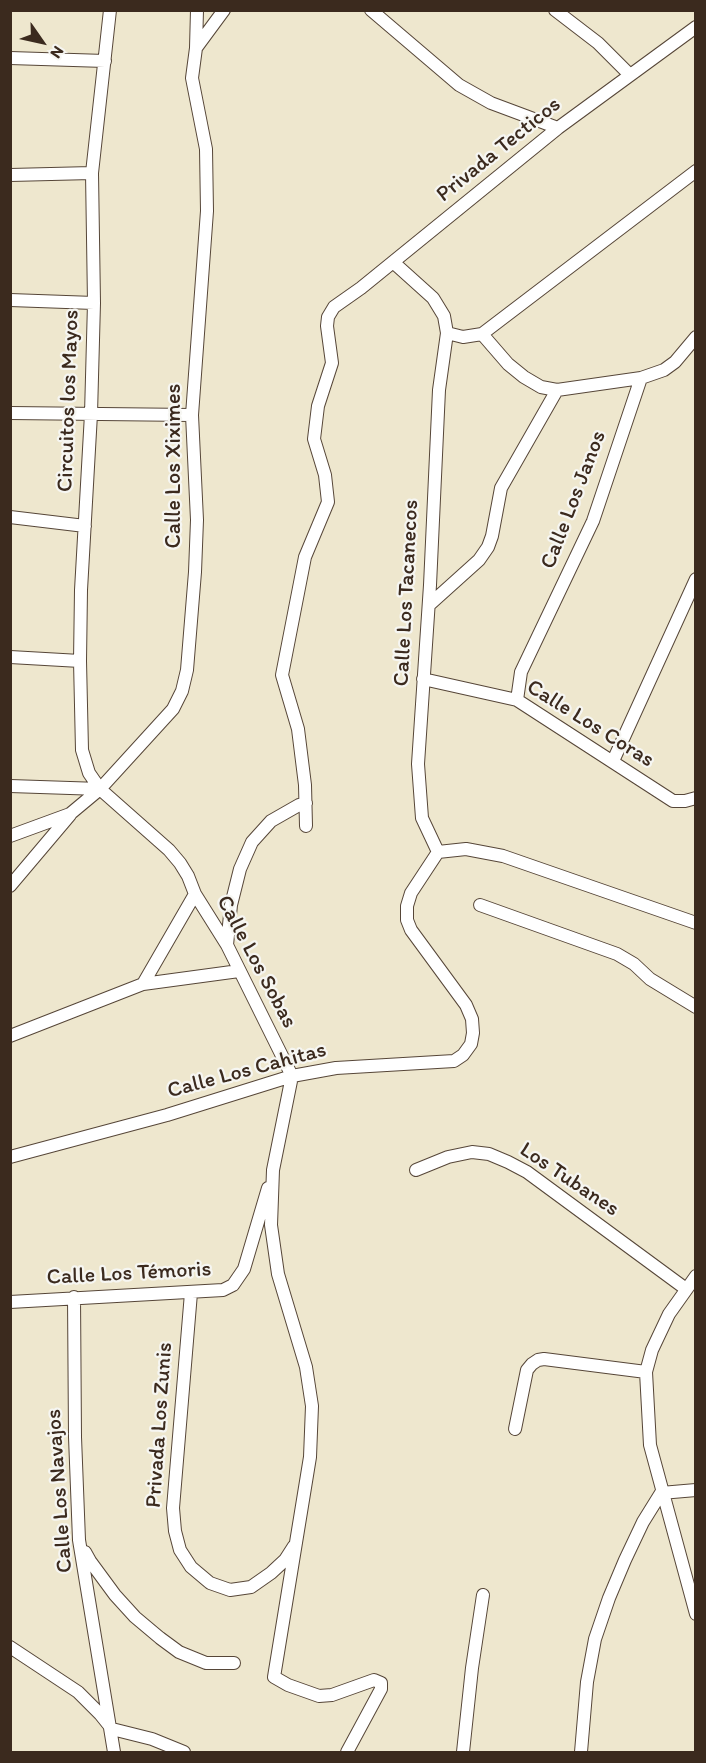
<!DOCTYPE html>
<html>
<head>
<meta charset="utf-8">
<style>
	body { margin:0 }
	#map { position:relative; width:706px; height:1763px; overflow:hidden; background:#eee7ce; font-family:Itim,sans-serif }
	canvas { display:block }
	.frame { position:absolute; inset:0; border:12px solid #3b2a1e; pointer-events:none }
	.north { position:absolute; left:12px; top:12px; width:60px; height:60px; -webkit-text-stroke:4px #f6f6f2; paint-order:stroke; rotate:124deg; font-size:16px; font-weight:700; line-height:24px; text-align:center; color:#3b2a1e }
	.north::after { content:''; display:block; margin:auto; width:21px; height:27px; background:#3b2a1e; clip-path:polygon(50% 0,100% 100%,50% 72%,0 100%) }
</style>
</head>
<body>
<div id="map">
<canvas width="706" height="1763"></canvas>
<div class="frame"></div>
<div class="north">N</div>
</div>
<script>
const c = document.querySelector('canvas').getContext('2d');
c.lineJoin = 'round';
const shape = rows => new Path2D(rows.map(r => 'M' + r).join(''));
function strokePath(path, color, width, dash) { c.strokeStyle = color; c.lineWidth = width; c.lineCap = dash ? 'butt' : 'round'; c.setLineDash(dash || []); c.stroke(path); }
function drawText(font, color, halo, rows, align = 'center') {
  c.font = font + ' Itim,sans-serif'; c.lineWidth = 4.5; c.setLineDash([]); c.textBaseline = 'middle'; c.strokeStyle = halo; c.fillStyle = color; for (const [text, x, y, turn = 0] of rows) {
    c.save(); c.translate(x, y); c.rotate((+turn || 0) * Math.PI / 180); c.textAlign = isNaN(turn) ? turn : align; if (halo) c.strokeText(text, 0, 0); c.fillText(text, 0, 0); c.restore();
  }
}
const minor = shape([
	[110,10,92,173,94,303,91,414,81,590,80,661,82,750,89,773,100,789,169,850,180,863,188,876,195,894,227,945,292,1076,273,1170,271,1225,278,1274,306,1367,312,1406,310,1457,274,1677,288,1685,319,1696,332,1695,374,1680,381,1683,381,1689,347,1752],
	[371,10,459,85,491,103,558,128],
	[555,10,598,43,630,75],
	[196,48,224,10],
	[10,58,105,61],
	[10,175,92,173],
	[393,262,433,298,444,316,447,333,439,390,430,585,418,764,422,818,438,852],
	[10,300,94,303],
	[447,333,463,337,482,334,696,171],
	[482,334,508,364,524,377,541,387,557,390,641,378],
	[10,413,192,415],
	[10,517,85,526],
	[429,605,479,560,488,547,492,536,501,488,557,390],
	[10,657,80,661],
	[423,679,517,700,673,801,685,801,696,798],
	[517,700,521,672,593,521,641,378,664,370,675,362,696,337],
	[613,761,696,579],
	[10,786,100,789],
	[306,826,305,785,298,729,282,675,305,557,328,502,325,475,314,439,318,406,332,363,327,326,328,317,334,307,361,288,558,128,696,27],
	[10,836,70,814,100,789,173,709,182,691,187,670,195,572,197,520,192,415,207,211,206,149,192,78,196,48,197,10],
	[10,886,70,815],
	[480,905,617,954,634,964,650,979,696,1007],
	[227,945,231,905,240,869,252,842,271,821,299,805,306,803],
	[143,984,239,971],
	[10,1036,143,984,195,894],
	[10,1157,167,1115,292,1076,336,1068,454,1061,463,1055,471,1044,473,1033,472,1019,466,1005,411,930,407,920,407,906,411,893,438,852,466,849,503,856,696,923],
	[416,1170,448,1157,472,1152,489,1154,508,1162,527,1172,686,1289],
	[696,1276,669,1314,652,1350,646,1372,650,1445,696,1614],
	[191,1293,173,1508,175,1531,180,1550,191,1567,210,1583,230,1590,251,1587,271,1573,285,1560,294,1546],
	[74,1297,75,1437,79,1540,114,1752],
	[10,1302,223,1290,233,1285,244,1269,268,1188],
	[515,1429,527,1370,532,1364,538,1360,544,1359,646,1372],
	[85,1552,90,1561,115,1595,135,1617,160,1638,179,1652,206,1663,234,1663],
	[10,1647,78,1692,100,1714,112,1729,152,1739,184,1752],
	[463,1752,472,1668,483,1595],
	[581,1752,587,1682,595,1639,609,1598,625,1560,643,1522,661,1493,696,1490]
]);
const streetNames = [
	["Privada Tecticos",499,150,-39],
	["Circuitos los Mayos",69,401,-88],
	["Calle Los Xiximes",174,466,-90],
	["Calle Los Janos",574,500,-69],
	["Calle Los Tacanecos",407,593,-87],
	["Calle Los Coras",590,724,32],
	["Calle Los Sobas",256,962,62],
	["Calle Los Cahitas",247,1071,-15],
	["Los Tubanes",569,1180,34],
	["Calle Los Témoris",129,1274,-3],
	["Privada Los Zunis",160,1425,-86],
	["Calle Los Navajos",60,1491,-94]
];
strokePath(minor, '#564638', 14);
strokePath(minor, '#fff', 12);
drawText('22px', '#3b2a1e', '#f6f6f2', streetNames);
</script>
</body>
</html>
